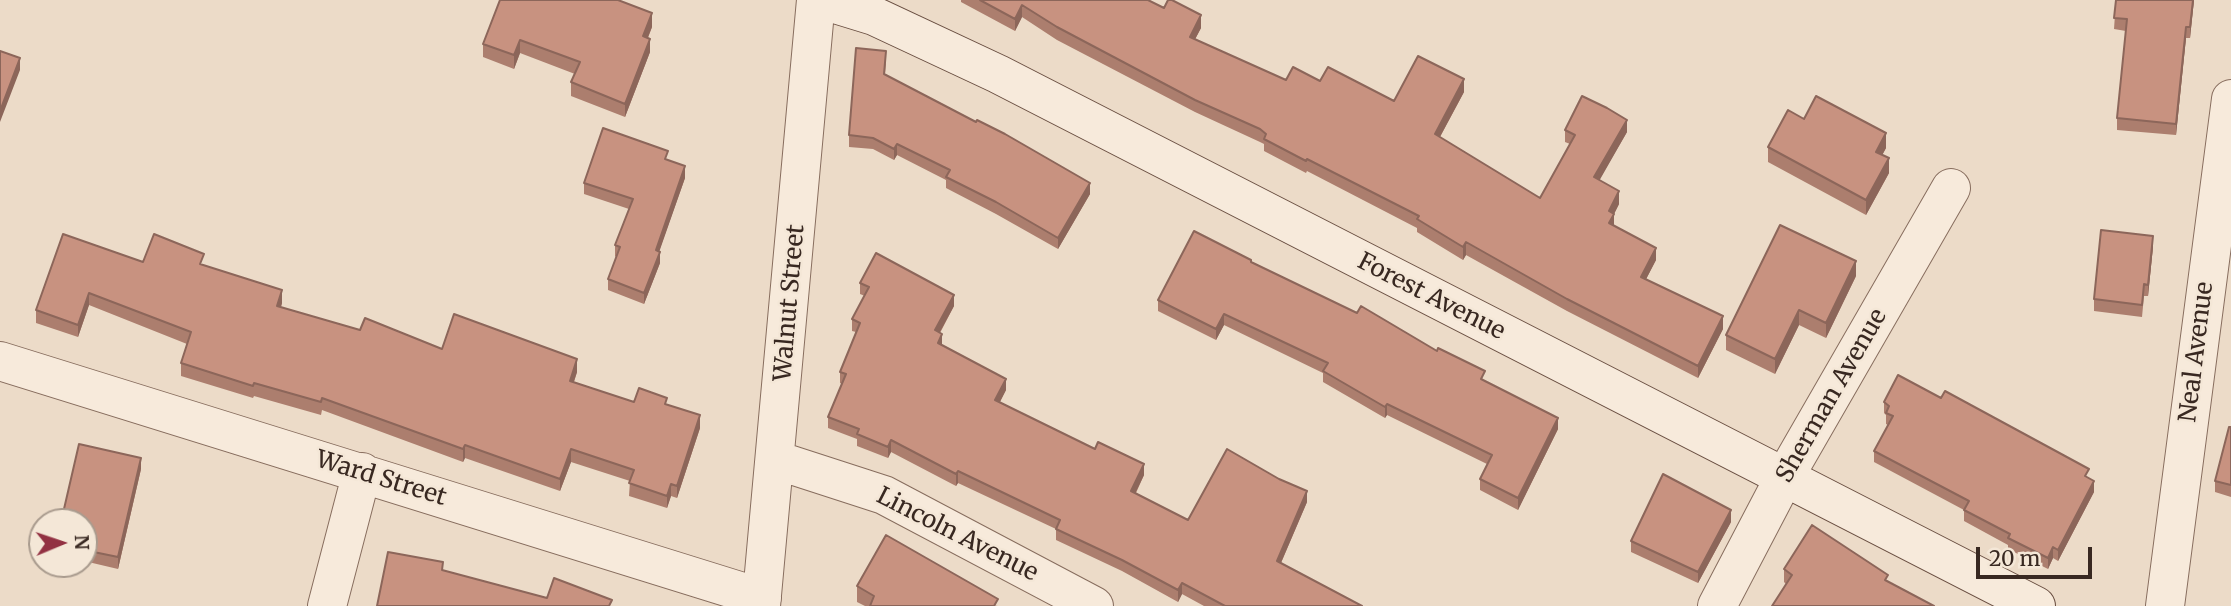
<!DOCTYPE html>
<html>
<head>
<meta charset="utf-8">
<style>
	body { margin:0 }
	#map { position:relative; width:2231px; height:606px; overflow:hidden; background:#ecdbc8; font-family:Merriweather,serif }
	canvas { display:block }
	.north { position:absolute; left:28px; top:508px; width:70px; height:70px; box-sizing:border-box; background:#f4e7d7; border:2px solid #a99b8e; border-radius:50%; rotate:88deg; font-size:19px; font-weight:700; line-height:28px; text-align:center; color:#382821 }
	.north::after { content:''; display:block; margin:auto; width:24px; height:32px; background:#923142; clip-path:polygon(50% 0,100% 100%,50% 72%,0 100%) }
	.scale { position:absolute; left:1976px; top:547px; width:116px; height:32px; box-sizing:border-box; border:4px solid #382821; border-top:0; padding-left:9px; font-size:21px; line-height:24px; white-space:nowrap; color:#382821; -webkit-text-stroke:5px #f4e7d7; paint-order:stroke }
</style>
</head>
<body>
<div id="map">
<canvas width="2231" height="606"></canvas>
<div class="north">N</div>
<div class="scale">20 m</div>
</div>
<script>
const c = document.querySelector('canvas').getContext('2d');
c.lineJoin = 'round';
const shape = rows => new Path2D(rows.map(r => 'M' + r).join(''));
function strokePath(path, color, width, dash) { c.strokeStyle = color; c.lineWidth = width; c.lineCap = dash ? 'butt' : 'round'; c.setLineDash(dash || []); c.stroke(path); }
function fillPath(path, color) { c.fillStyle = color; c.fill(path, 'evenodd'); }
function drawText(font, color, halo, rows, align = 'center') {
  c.font = font + ' Merriweather,serif'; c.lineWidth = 5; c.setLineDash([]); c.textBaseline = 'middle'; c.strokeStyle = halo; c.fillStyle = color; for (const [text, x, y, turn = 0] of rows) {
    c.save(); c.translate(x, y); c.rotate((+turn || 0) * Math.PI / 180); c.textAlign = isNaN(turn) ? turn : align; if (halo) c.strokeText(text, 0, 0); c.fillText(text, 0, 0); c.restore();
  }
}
const street = shape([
	[0,361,762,598],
	[776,460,884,495,1094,606],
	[327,606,362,472],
	[761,606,816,0],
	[1717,606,1784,478,1951,188],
	[2165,606,2231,99]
]);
const secondary = shape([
	[822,0,874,16,998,74,2036,606]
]);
const wall = shape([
	[961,0,1148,0,1201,28,1195,39,1286,80,1320,81,1394,101,1464,92,1440,137,1540,198,1570,144,1565,142,1565,130,1627,132,1599,180,1619,204,1614,214,1614,225,1656,260,1646,279,1723,329,1698,378,1567,311,1466,255,1463,260,1417,232,1417,228,1307,171,1306,173,1264,151,1264,144,1260,142,1195,112,1057,40,1022,17,1015,31,961,2],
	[2116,0,2194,0,2190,38,2186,38,2176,135,2117,130,2117,118,2126,31,2114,29],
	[652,27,648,38,650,52,625,117,571,96,571,82,575,74,520,53,514,69,483,57,483,44],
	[886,62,885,74,1090,194,1058,249,996,214,946,188,946,180,897,155,894,160,873,149,849,147,849,135],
	[1804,119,1886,148,1882,155,1889,173,1866,215,1768,162,1768,147],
	[668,161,685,178,659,251,660,263,644,304,608,290,608,279,616,257,615,256,615,245,629,209,584,194,584,183],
	[2153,247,2148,296,2144,296,2142,317,2094,311,2094,299],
	[143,262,204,265,282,303,281,307,360,330,442,349,577,372,574,382,634,402,667,404,700,428,677,498,671,496,667,508,629,496,630,481,571,462,560,491,465,458,463,462,322,410,321,415,254,396,253,398,181,376,181,363,187,344,89,305,78,337,36,323,36,310],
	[1251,262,1485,381,1558,429,1518,510,1480,490,1480,479,1487,464,1387,415,1385,418,1323,382,1323,373,1224,325,1216,340,1158,311,1158,300],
	[1856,276,1826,338,1799,325,1775,374,1726,350,1726,335],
	[860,283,954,306,940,333,942,345,1006,390,999,403,1144,475,1136,493,1188,520,1307,502,1281,563,1362,606,1204,606,1182,594,1178,602,1122,571,1056,540,1056,529,958,483,956,486,891,452,888,458,857,446,857,439,828,428,828,417,842,384,840,383,840,372,856,332,852,331,852,319,865,296,860,294],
	[1884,402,2089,478,2094,492,2058,561,2053,558,2048,569,2008,549,2008,545,1964,521,1964,510,1874,462,1874,451,1888,425,1886,424,1886,415,1884,413],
	[2231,427,2231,497,2215,492,2215,481],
	[141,469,118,569,84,561,84,522],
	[1731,522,1698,583,1631,552,1631,541],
	[1784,569,1888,581,1786,584,1784,582],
	[857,586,998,606,865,606,857,602]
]);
const shadedWall = shape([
	[2193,0,2194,0,2190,38,2190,27],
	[1022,5,1022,17,1015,31,1015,19],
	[652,13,652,27,643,49,643,36],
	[1201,15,1201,28,1190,49,1190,37],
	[2186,27,2186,38,2176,135,2176,124],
	[650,39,650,52,625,117,625,104],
	[520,40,520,53,514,69,514,55],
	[20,58,20,70,0,122,0,111],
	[1464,79,1464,92,1435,146,1435,134],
	[1627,120,1627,132,1594,190,1594,177],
	[1886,133,1886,148,1876,167,1876,152],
	[897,144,897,155,894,160,894,149],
	[1889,158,1889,173,1866,215,1866,200],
	[685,166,685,178,656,261,656,250],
	[1090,183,1090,194,1058,249,1058,238],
	[1619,191,1619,204,1614,214,1614,226,1609,235,1609,211],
	[2153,236,2153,247,2148,296,2148,285],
	[1466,242,1466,255,1463,260,1463,247],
	[1656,248,1656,260,1641,289,1641,277],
	[660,252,660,263,644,304,644,293],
	[1856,261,1856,276,1826,338,1826,323],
	[282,290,282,303,277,319,277,306],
	[89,293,89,305,78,337,78,325],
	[954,295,954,306,935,341,935,330],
	[1799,310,1799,325,1775,374,1775,359],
	[1224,314,1224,325,1216,340,1216,329],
	[1723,316,1723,329,1698,378,1698,366],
	[942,334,942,345,938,343],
	[577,359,577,372,570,393,570,381],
	[1006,379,1006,390,995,412,995,400],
	[1387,404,1387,415,1385,418,1385,407],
	[700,415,700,428,677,498,677,486],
	[1558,418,1558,429,1518,510,1518,498],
	[891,440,891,452,888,458,888,447],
	[465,445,465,458,463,462,463,449],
	[571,449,571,462,560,491,560,479],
	[141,458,141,469,118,569,118,557],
	[1144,464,1144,475,1131,502,1131,491],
	[958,471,958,483,956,486,956,474],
	[2094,481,2094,492,2058,561,2058,550],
	[671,484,671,496,667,508,667,496],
	[1307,491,1307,502,1277,572,1277,561],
	[1731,510,1731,522,1698,583,1698,572],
	[2053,547,2053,558,2048,569,2048,558],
	[1182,583,1182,594,1178,602,1178,590]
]);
const building = shape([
	[500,0,618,0,652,13,643,36,650,39,625,104,571,82,580,62,520,40,514,55,483,44,500,0],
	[980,0,1148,0,1164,8,1168,0,1172,0,1201,15,1190,37,1286,80,1293,67,1320,81,1328,67,1394,101,1418,56,1464,79,1435,134,1540,198,1575,135,1565,130,1582,96,1607,108,1627,120,1594,177,1619,191,1609,211,1614,214,1609,223,1656,248,1641,277,1723,316,1698,366,1567,299,1466,242,1463,247,1417,219,1419,216,1307,159,1306,161,1264,139,1266,134,1260,129,1195,100,1057,27,1022,5,1015,19,980,0],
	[2116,0,2193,0,2190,27,2186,27,2176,124,2117,118,2127,19,2114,18,2116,0],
	[856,48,886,51,884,74,976,122,977,120,1005,134,1090,183,1058,238,996,202,946,177,950,170,897,144,894,149,873,138,849,135,856,48],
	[0,51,20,58,0,111,0,51],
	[1816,96,1886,133,1876,152,1889,158,1866,200,1768,147,1788,110,1804,119,1816,96],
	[603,128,668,151,665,159,685,166,656,250,660,252,644,293,608,279,620,247,615,245,633,199,584,183,603,128],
	[1780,225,1856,261,1826,323,1799,310,1775,359,1726,335,1780,225],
	[2101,230,2153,236,2148,285,2144,284,2142,305,2094,299,2101,230],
	[1194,231,1251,260,1251,262,1357,313,1361,306,1437,351,1438,348,1485,371,1481,379,1558,418,1518,498,1480,479,1492,455,1387,404,1385,407,1323,371,1328,363,1224,314,1216,329,1158,300,1194,231],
	[63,234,143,262,154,234,204,254,200,264,282,290,277,306,360,330,365,318,442,349,454,314,577,359,570,381,634,402,639,388,667,398,665,404,700,415,677,486,671,484,667,496,629,483,634,470,571,449,560,479,465,445,463,449,322,398,321,402,254,383,253,386,181,363,191,332,89,293,78,325,36,310,63,234],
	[876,253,954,295,935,330,942,334,938,343,1006,379,995,400,1095,449,1098,442,1144,464,1131,491,1188,520,1227,449,1279,479,1307,491,1277,561,1362,606,1225,606,1182,583,1178,590,1122,560,1056,529,1060,520,958,471,956,474,891,440,888,447,857,434,859,429,828,417,846,374,840,372,860,323,852,319,869,287,860,283,876,253],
	[1898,375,1941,398,1945,391,2089,469,2085,476,2094,481,2058,550,2053,547,2048,558,2008,538,2010,534,1964,510,1969,501,1874,451,1893,416,1886,413,1889,406,1884,402,1898,375],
	[2229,427,2231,427,2231,485,2215,481,2229,427],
	[79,444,141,458,118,557,84,550,84,522,61,522,79,444],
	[1663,474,1731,510,1698,572,1631,541,1663,474],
	[1812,525,1888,575,1885,580,1934,606,1772,606,1792,575,1784,569,1812,525],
	[886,535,998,599,994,606,870,606,874,596,857,586,886,535],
	[388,552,443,562,442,570,547,598,554,578,612,600,609,606,377,606,388,552]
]);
const streetNames = [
	["Forest Avenue",1431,297,27],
	["Walnut Street",790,303,-85],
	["Neal Avenue",2197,352,-83],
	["Sherman Avenue",1832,396,-60],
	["Ward Street",381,479,17],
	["Lincoln Avenue",957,535,27]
];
strokePath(street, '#876d5e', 40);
strokePath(secondary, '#694e41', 40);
strokePath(street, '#f7eadb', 38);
strokePath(secondary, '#f7eadb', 38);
fillPath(wall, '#ac7e6e');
fillPath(shadedWall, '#8c665a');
fillPath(building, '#c89280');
strokePath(building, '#8c665a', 2);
drawText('24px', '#382821', '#f4e7d7', streetNames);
</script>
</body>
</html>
